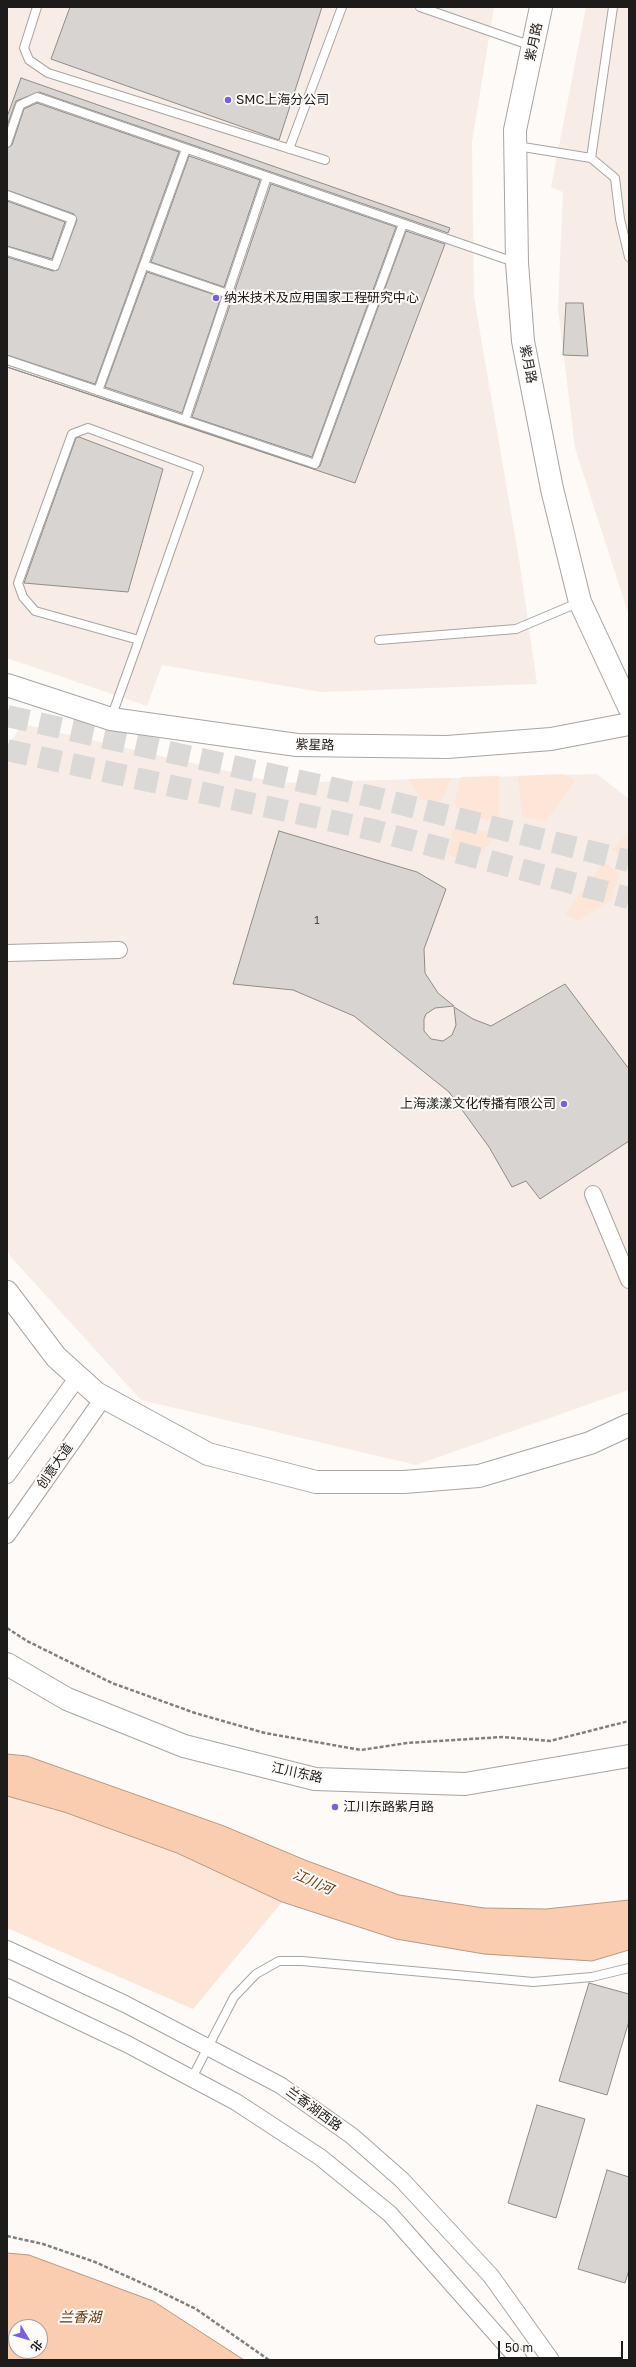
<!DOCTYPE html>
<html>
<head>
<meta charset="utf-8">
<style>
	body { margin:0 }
	#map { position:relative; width:636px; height:2367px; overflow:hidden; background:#fdfaf8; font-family:"Golos Text","Noto Sans SC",sans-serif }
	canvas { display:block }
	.frame { position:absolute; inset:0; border:8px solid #1d1c1b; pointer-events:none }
	.north { position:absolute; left:8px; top:2319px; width:40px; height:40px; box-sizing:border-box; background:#fdfaf8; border:1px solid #a3a1a0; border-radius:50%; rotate:128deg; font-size:11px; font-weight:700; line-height:16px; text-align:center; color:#1d1c1b }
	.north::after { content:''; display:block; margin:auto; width:14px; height:18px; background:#7961dc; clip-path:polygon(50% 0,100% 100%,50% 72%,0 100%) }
	.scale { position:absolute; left:498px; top:2341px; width:125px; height:18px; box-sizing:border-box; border:2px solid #1d1c1b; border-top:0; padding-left:5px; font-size:12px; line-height:14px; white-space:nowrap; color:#1d1c1b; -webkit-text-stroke:3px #fdfaf8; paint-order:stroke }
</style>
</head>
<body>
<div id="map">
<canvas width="636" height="2367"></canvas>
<div class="frame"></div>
<div class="north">北</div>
<div class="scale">50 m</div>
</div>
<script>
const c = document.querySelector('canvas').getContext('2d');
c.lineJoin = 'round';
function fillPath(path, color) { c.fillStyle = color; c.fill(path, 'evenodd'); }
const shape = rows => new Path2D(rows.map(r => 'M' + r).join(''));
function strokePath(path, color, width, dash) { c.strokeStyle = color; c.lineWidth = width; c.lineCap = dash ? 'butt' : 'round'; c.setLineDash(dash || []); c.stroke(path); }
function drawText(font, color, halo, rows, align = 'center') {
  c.font = font + ' "Golos Text","Noto Sans SC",sans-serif'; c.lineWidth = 4; c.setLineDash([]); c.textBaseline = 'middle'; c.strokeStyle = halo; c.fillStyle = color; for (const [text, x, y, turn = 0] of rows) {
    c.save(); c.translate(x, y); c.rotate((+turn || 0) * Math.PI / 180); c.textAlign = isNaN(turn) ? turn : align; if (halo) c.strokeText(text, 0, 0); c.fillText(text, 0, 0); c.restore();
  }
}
const built = shape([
	[7,7,494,7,472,142,474,297,520,565,537,684,321,692,162,665,147,706,7,658],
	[586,7,629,7,629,616,575,448,558,309,563,192,551,187],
	[22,724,279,783,597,774,629,799,629,1390,416,1465,141,1400,10,1256,7,1249,7,748]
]);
const green = shape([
	[564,774,575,781,545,822,522,816,518,776],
	[499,776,499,822,468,816,454,804,461,777],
	[451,778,442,802,422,800,408,779],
	[453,829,454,829,498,832,470,869,448,853],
	[629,832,629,864,612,849],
	[604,862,619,873,612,899,578,921,565,914],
	[7,1796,64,1812,177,1853,282,1902,193,2009,7,1928]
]);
const water = shape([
	[7,1754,27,1756,224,1826,305,1860,399,1895,484,1908,546,1909,629,1900,629,1950,592,1961,484,1954,396,1939,282,1902,177,1853,64,1812,7,1796,7,1754],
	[7,2253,29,2255,153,2301,244,2360,7,2360,7,2253],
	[16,2327,40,2327,40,2351,16,2351,16,2327]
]);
const building = shape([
	[70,7,322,7,279,140,51,59,70,7],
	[21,78,450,228,448,233,39,92,16,101,7,126,7,117,21,78],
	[37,103,179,152,95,384,7,355,7,257,53,271,58,270,77,220,74,214,7,190,7,148,12,145,24,109,37,103],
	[189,156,260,180,224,287,151,262,189,156],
	[271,184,396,227,312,457,192,417,271,184],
	[7,201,65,222,52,259,7,246,7,201],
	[406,231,445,244,355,483,7,367,316,469,320,466,406,231],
	[147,272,221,297,182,413,105,387,147,272],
	[566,303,583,303,588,356,563,355,566,303],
	[79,437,163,469,128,592,24,583,76,438,79,437],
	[279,831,417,872,446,889,424,949,425,973,438,993,454,1006,435,1008,426,1014,424,1019,424,1031,431,1039,443,1041,452,1035,456,1025,454,1007,473,1019,491,1026,565,984,629,1069,629,1141,540,1199,526,1181,512,1187,489,1147,449,1092,354,1016,293,990,233,984,279,831],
	[589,1983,629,1994,629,2021,607,2095,559,2081,589,1983],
	[537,2105,585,2119,556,2218,508,2203,537,2105],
	[607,2170,629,2177,629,2270,625,2283,578,2269,607,2170]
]);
const highwayTunnel = shape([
	[7,716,373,797,629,861],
	[7,750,369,829,629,898]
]);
const path = shape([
	[7,1628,27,1641,112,1683,195,1713,265,1733,361,1750,407,1743,503,1737,550,1741,629,1721],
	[7,2236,43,2244,95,2262,155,2289,196,2309,269,2360]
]);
const lane = shape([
	[37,7,24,48,29,60,48,73,325,160],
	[420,7,532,46],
	[613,7,591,158,615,178,620,219,629,257],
	[7,143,20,105,37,97,517,263],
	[517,146,591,158],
	[289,149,342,7],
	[7,195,72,219,55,266,7,251],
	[144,265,228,294],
	[7,360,315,464,403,224],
	[98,391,186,149],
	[185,420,267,177],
	[379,640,516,629,580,602],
	[111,718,139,640,199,469,88,428,72,434,18,583,23,597,35,611,139,640],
	[192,2078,234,1997,256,1974,279,1961,302,1961,533,1982,592,1977,629,1968]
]);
const street = shape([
	[7,953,119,950],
	[593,1194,629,1280],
	[7,1475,78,1377],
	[7,1535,104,1397],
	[7,1949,125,2004,280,2085,352,2136,402,2180,491,2276,551,2360],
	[7,1987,127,2044,236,2102,320,2157,390,2214,519,2360]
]);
const secondary = shape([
	[541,7,515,130,517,263,523,341,552,489,580,602,629,707],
	[7,685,111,719,297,745,447,747,551,739,629,724],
	[7,1292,56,1357,96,1393,208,1454,316,1482,404,1482,479,1476,590,1443,629,1425],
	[7,1664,67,1699,184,1746,315,1779,465,1784,629,1756]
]);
const markers = [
	[228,100,4,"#7961dc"],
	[216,298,4,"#7961dc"],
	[564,1104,4,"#7961dc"],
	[335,1807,4,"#7961dc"]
];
const numberNames = [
	["1",317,921]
];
const streetNames = [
	["紫月路",534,42,-78],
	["紫月路",528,364,79],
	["紫星路",315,745,2],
	["创意大道",55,1466,-55],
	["江川东路",297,1773,12],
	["兰香湖西路",314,2109,36]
];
const poiNames = [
	["SMC上海分公司",236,100],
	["纳米技术及应用国家工程研究中心",224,298],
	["上海漾漾文化传播有限公司",556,1104,"right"],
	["江川东路紫月路",343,1807]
];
const waterNames = [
	["江川河",313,1882,24],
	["兰香湖",80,2318]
];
fillPath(built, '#f7ece6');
fillPath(green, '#fde6d7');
fillPath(water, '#facdb0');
strokePath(water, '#b89883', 1);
fillPath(building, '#d7d4d2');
strokePath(building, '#8f8c8a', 1);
strokePath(highwayTunnel, '#dbd9d7', 22, [22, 11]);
strokePath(lane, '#a8a5a3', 10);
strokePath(street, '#a8a5a3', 18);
strokePath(secondary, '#a8a5a3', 24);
strokePath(path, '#82807f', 2.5, [4, 2]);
strokePath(lane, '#fff', 8);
strokePath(street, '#fff', 16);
strokePath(secondary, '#fff', 22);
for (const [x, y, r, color] of markers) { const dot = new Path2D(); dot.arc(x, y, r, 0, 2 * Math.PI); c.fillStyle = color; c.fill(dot); strokePath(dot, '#fdfaf8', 1.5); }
drawText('11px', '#4c4a49', null, numberNames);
drawText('13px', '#1d1c1b', '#fdfaf8', streetNames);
drawText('13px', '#1d1c1b', '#fdfaf8', poiNames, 'left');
drawText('italic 14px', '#67350b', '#fdfaf8', waterNames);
</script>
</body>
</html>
